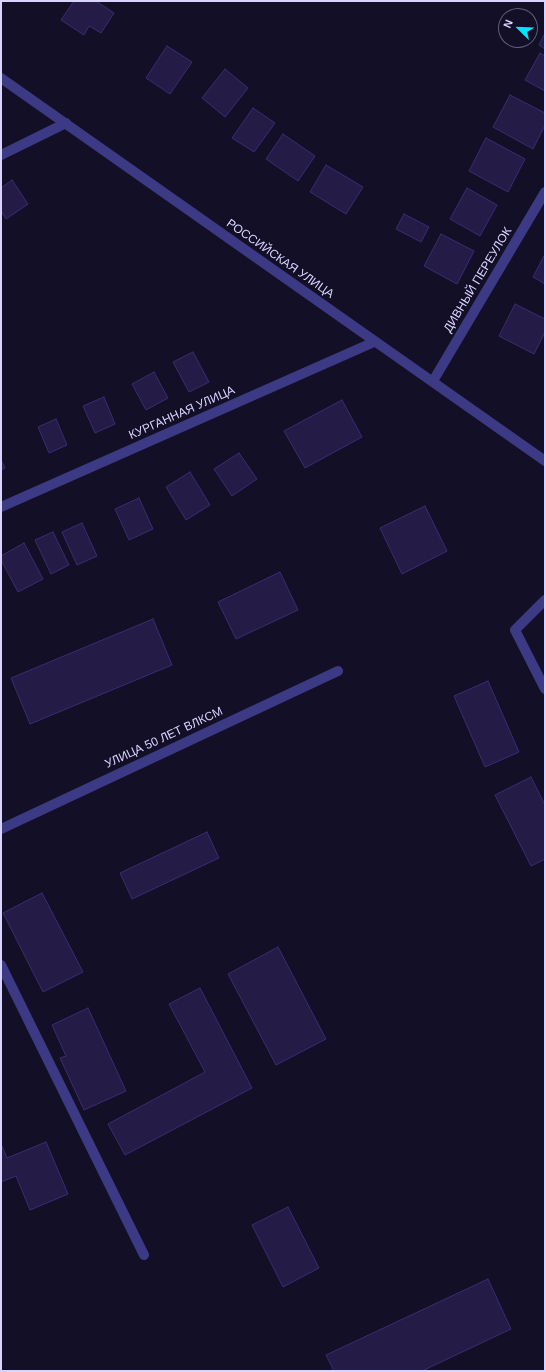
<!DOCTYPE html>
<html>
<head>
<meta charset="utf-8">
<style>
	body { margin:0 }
	#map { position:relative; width:546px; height:1372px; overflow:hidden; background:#130f26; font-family:Helvetica,sans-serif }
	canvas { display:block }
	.frame { position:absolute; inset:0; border:2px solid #d9d4ff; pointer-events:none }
	.north { position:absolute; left:498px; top:8px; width:40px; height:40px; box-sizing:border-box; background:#130f26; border:1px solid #625e7d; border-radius:50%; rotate:293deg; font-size:11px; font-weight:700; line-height:16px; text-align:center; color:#d9d4ff }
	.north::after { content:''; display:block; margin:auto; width:14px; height:18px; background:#00e5ff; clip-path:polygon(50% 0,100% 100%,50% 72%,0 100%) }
</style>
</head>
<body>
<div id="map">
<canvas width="546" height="1372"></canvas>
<div class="frame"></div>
<div class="north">N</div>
</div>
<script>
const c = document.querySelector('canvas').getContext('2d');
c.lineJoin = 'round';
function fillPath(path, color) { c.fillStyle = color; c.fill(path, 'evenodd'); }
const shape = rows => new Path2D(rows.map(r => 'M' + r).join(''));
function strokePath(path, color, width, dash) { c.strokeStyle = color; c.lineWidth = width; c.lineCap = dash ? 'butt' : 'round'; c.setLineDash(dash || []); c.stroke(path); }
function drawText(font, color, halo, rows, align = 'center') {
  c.font = font + ' Helvetica,sans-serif'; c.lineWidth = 3; c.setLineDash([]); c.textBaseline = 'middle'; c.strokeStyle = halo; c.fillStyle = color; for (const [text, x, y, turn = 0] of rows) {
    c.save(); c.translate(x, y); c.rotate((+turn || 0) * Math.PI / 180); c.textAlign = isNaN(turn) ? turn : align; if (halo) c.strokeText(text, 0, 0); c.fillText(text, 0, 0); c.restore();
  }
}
const building = shape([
	[74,1,96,1,114,13,101,33,89,26,84,35,61,20,74,1],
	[545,33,545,49,539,45,545,33],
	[167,46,192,62,170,94,146,78,167,46],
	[540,53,545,56,545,91,525,80,540,53],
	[225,69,248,88,225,117,202,98,225,69],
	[510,95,545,113,545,125,533,149,493,127,510,95],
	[253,108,275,123,254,152,232,138,253,108],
	[283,134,315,156,298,181,266,159,283,134],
	[486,138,525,159,508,192,469,171,486,138],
	[326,165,363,187,346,214,310,192,326,165],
	[12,180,28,204,6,219,1,211,1,188,12,180],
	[467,188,497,205,480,236,450,219,467,188],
	[404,214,429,227,421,242,396,229,404,214],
	[441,234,474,251,457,284,424,266,441,234],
	[545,254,545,284,533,277,545,254],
	[515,304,545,319,545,332,534,354,499,336,515,304],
	[193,352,209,382,189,392,173,362,193,352],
	[154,372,168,398,146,410,132,384,154,372],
	[104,397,115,424,95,433,83,406,104,397],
	[342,400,362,437,305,468,284,431,342,400],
	[56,419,67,445,49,453,38,427,56,419],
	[239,453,257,479,232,496,214,469,239,453],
	[1,460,5,468,1,470,1,460],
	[190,472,210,505,186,520,166,487,190,472],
	[139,498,153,529,129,540,115,509,139,498],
	[425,506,447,551,402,574,380,528,425,506],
	[82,523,97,556,77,565,62,532,82,523],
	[53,532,69,565,51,574,35,540,53,532],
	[24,543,43,579,18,592,1,560,1,556,24,543],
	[280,572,298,610,236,639,218,602,280,572],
	[153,619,172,665,30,724,11,678,153,619],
	[488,681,519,752,485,767,454,696,488,681],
	[531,777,545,805,545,859,531,866,495,795,531,777],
	[207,832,219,858,132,899,120,873,207,832],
	[42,893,83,972,43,992,3,913,42,893],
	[278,947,326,1039,276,1065,228,974,278,947],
	[200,988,252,1088,125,1155,108,1124,205,1072,169,1004,200,988],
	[88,1008,126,1091,84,1110,60,1058,66,1056,52,1025,88,1008],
	[46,1142,68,1194,30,1210,16,1176,1,1182,1,1144,7,1158,46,1142],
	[288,1207,319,1268,283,1287,252,1225,288,1207],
	[488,1279,511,1329,422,1371,334,1371,326,1355,488,1279]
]);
const service = shape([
	[1,965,144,1255]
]);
const minor = shape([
	[1,155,66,123],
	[433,381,545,192],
	[1,507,374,342],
	[545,600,515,630,545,689],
	[1,829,338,671]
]);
const tertiary = shape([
	[1,78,545,461]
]);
const streetNames = [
	["РОССИЙСКАЯ УЛИЦА",280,259,35],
	["ДИВНЫЙ ПЕРЕУЛОК",478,280,-59],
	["КУРГАННАЯ УЛИЦА",182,413,-24],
	["УЛИЦА 50 ЛЕТ ВЛКСМ",164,738,-25]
];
fillPath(building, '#241b47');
strokePath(building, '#3b2d73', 1);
strokePath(service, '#3d3a85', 10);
strokePath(minor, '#3d3a85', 10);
strokePath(tertiary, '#3d3a85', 10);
drawText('12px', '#d9d4ff', '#130f26', streetNames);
</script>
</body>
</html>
